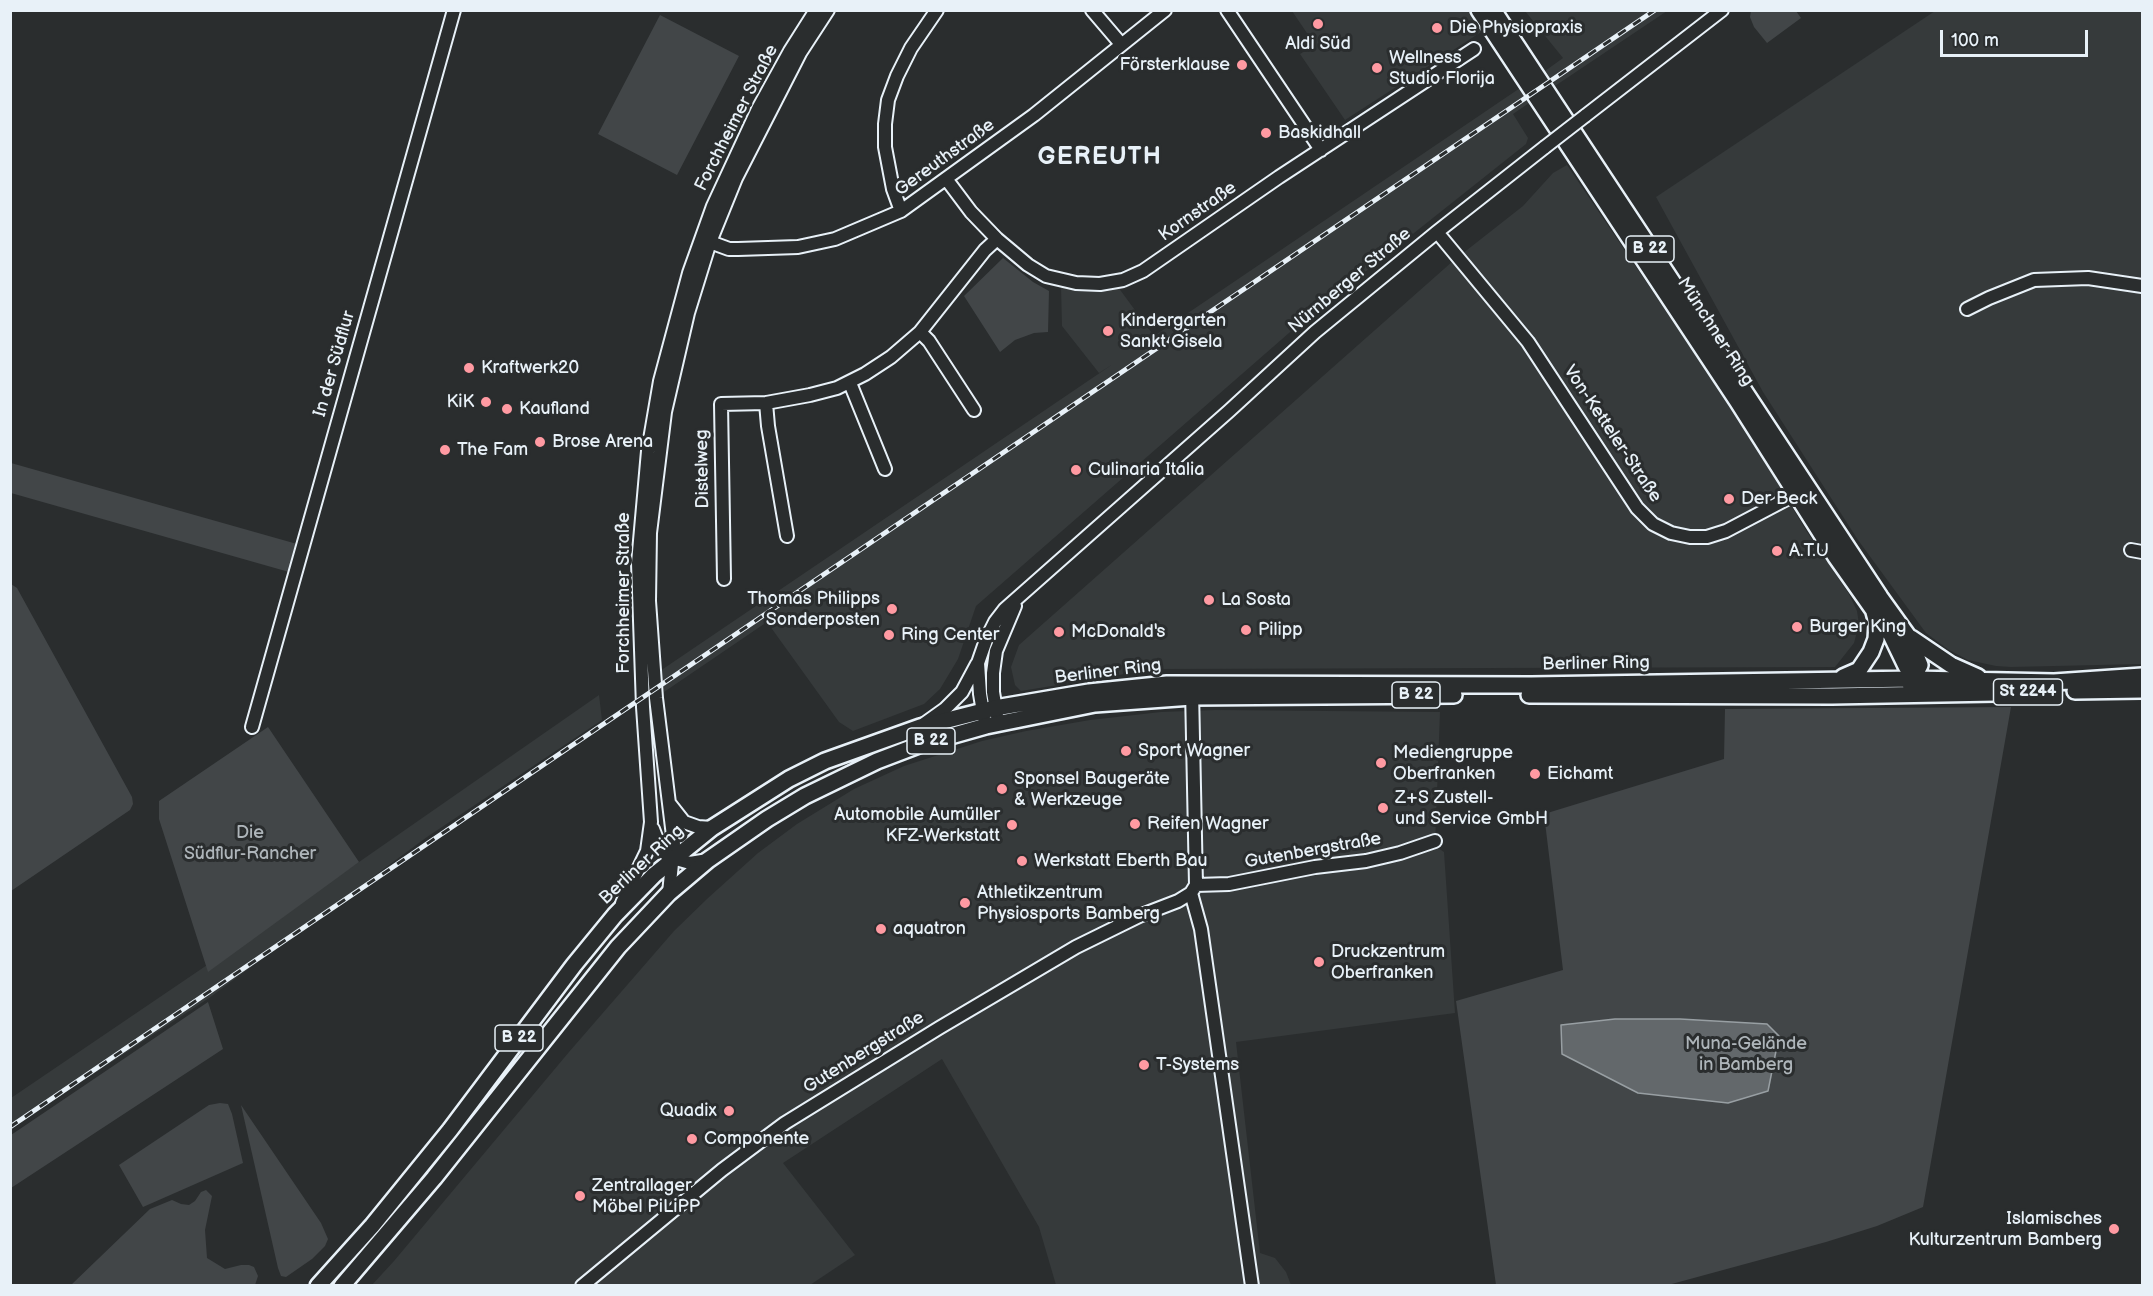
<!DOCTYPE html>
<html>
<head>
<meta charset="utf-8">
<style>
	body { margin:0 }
	#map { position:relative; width:2153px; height:1296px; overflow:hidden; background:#2a2d2e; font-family:"Balsamiq Sans",sans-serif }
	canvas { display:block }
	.frame { position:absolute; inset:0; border:12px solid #e8f1f8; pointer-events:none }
	.scale { position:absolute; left:1940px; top:30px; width:148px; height:27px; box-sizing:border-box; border:3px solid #e8f1f8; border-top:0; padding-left:8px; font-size:18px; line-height:21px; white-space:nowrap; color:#e8f1f8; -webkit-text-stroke:4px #2a2d2e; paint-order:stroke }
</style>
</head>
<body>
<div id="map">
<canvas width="2153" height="1296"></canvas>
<div class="frame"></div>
<div class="scale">100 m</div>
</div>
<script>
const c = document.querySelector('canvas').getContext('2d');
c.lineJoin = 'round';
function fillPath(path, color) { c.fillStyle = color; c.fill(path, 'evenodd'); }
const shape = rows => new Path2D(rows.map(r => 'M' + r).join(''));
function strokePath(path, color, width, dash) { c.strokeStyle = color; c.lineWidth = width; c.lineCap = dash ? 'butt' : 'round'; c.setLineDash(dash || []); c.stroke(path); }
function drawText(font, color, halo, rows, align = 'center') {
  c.font = font + ' "Balsamiq Sans",sans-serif'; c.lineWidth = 6; c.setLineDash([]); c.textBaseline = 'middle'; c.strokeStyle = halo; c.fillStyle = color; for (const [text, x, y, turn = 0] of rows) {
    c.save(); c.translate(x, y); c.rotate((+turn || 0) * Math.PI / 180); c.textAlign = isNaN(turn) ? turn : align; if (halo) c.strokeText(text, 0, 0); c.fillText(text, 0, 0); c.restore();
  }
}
const built = shape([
	[1292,11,1482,11,1492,25,1345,120,1300,54,1315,45],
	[1525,11,1667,11,1555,86,1545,71,1563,58],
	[1935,11,2142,11,2142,664,2011,667,1996,666,1968,660,1949,650,1926,633,1858,540,1763,392,1656,197],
	[1523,86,1532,101,1513,114,1528,138,1526,144,1297,326,976,606,958,659,940,689,924,704,853,731,839,722,767,622,664,692,660,671,1113,364,1099,373,1062,326,1061,287,1087,291,1118,287,1154,336],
	[1567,165,1737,416,1807,532,1849,594,1857,611,1859,624,1854,643,1835,667,1155,669,1021,691,1015,685,1011,667,1019,645,1453,261,1523,206,1553,173],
	[599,695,602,720,427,837,209,998,11,1128,11,1098,359,862],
	[1216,710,1440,712,1435,846,1444,852,1455,1013,1236,1042,1260,1253,1275,1258,1286,1272,1291,1285,1056,1285,1039,1227,942,1059,783,1163,855,1255,810,1285,371,1286,394,1261,569,1052,674,931,708,898,758,853,797,824,854,789,904,766,982,741,1026,731,1090,720,1161,712]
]);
const green = shape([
	[1796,11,1801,18,1767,43,1754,27,1750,17,1751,11],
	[660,15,739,56,677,175,598,134],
	[1003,258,1033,282,1049,291,1048,332,1034,333,1015,340,1000,352,964,296],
	[11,463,297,544,289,572,11,493],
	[11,584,17,588,132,797,133,804,130,810,11,891],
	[2011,707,1923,1207,1877,1226,1826,1242,1668,1285,1496,1285,1456,1001,1563,970,1544,814,1724,759,1725,709],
	[268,727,359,862,208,972,159,819,159,801],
	[208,1002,223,1049,11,1188,11,1135],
	[220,1103,228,1104,232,1114,243,1163,143,1207,119,1165,209,1105],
	[241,1105,321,1223,328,1239,325,1246,312,1259,286,1277,281,1276,278,1268],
	[206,1190,212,1196,205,1230,207,1258,225,1269,241,1265,249,1265,254,1267,258,1276,255,1285,71,1285,150,1209,172,1200,181,1204,189,1205,195,1201,201,1192]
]);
const water = shape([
	[1615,1019,1680,1019,1767,1024,1779,1036,1768,1091,1728,1103,1638,1093,1562,1054,1561,1025,1615,1019]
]);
const minor = shape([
	[1092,10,1121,44],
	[1227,10,1321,150],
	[1585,116,1722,10],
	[947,180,971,212,997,239,1028,265,1046,276,1076,283,1100,284,1123,280,1143,271,1279,177,1474,49],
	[901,211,893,189,885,147,885,124,888,100,897,76,911,48,937,10],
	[1437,232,1528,342,1637,508,1653,524,1671,533,1690,537,1707,537,1726,531,1802,491],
	[710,242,729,249,738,249,798,247,835,239,901,211,1034,115,1165,10],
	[1967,309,1989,298,2034,280,2088,278,2142,286],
	[920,332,929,341,974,410],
	[850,383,885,469],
	[766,403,768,426,787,536],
	[2131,550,2142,552],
	[724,579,721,404,766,403,810,395,837,388,865,374,891,357,920,332,985,250,997,239],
	[997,716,993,692,993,673,996,651,1015,606],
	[984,718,980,694,978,663,986,640,995,622,1005,609,1229,411,1315,332,1437,232,1545,147],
	[924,724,945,709,962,692,977,664],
	[252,727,454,10],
	[669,803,684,822,698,827,712,828],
	[653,829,661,850,669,857,690,863,708,860],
	[1196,885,1229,884,1315,867,1366,861,1400,853,1435,841],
	[669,893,674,844,656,698,649,601,650,533,665,412,688,313,710,242,736,178,800,53,828,10],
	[1191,893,1201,929,1252,1286],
	[622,903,647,851,651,822,643,707,638,563,648,451,660,381,689,273,713,206,758,109,790,51,816,10],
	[582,1286,722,1170,785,1123,939,1028,1076,947,1139,916,1178,901,1191,893,1196,885,1192,690]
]);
const major = shape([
	[1479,10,1738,402,1836,557,1891,635,1906,666,1919,684],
	[1493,10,1880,597,1908,636,1920,665,1910,684],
	[1911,638,1951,665,1978,677],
	[1843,677,1859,670,1871,652,1876,639,1877,623,1874,612],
	[2075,691,2142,690],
	[1529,695,1832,696,2051,692],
	[318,1286,372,1226,450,1130,574,965,615,915,654,875,712,828,789,779,825,761,920,727,995,708,1089,692,1167,684,1531,685,1914,679,2054,682,2142,676],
	[342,1286,434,1178,618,947,669,893,708,860,767,819,805,796,877,761,919,745,986,726,1095,704,1192,697,1454,695]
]);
const rail = shape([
	[10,1127,1655,10]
]);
const minorBridge = shape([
	[1545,147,1585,116]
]);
const markers = [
	[1318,24,6,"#ff9aa2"],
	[1437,28,6,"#ff9aa2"],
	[1242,65,6,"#ff9aa2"],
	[1377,68,6,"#ff9aa2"],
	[1266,133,6,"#ff9aa2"],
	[1108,331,6,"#ff9aa2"],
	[469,368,6,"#ff9aa2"],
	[486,402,6,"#ff9aa2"],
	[507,409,6,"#ff9aa2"],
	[540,442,6,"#ff9aa2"],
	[445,450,6,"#ff9aa2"],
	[1076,470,6,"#ff9aa2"],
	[1729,499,6,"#ff9aa2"],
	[1777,551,6,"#ff9aa2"],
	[1209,600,6,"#ff9aa2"],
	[892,609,6,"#ff9aa2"],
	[1797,627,6,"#ff9aa2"],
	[1246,630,6,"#ff9aa2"],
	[1059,632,6,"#ff9aa2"],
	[889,635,6,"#ff9aa2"],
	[1126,751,6,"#ff9aa2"],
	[1381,763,6,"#ff9aa2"],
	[1535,774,6,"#ff9aa2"],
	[1002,789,6,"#ff9aa2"],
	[1383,808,6,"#ff9aa2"],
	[1135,824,6,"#ff9aa2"],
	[1012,825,6,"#ff9aa2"],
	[1022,861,6,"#ff9aa2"],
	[965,903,6,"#ff9aa2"],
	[881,929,6,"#ff9aa2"],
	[1319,962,6,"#ff9aa2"],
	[1144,1065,6,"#ff9aa2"],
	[729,1111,6,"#ff9aa2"],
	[692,1139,6,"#ff9aa2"],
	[580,1196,6,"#ff9aa2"],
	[2114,1229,6,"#ff9aa2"]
];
const shields = [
	[1650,249,48],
	[2028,692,69],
	[1416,695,48],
	[931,741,48],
	[519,1038,48]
];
const shieldNames = [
	["B 22",1650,249],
	["St 2244",2028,692],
	["B 22",1416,695],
	["B 22",931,741],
	["B 22",519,1038]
];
const poiNames = [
	["Die Physiopraxis",1449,28],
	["Aldi Süd",1318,44,"center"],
	["Wellness",1389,58],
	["Studio Florija",1389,79],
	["Försterklause",1230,65,"right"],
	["Baskidhall",1278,133],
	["Kindergarten",1120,321],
	["Sankt Gisela",1120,342],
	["Kraftwerk20",481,368],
	["KiK",474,402,"right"],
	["Kaufland",519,409],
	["Brose Arena",552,442],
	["The Fam",457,450],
	["Culinaria Italia",1088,470],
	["Der Beck",1741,499],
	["A.T.U",1789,551],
	["Thomas Philipps",880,599,"right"],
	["Sonderposten",880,620,"right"],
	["La Sosta",1221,600],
	["Burger King",1809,627],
	["Pilipp",1258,630],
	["McDonald's",1071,632],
	["Ring Center",901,635],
	["Sport Wagner",1138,751],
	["Mediengruppe",1393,753],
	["Oberfranken",1393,774],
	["Eichamt",1547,774],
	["Sponsel Baugeräte",1014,779],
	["& Werkzeuge",1014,800],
	["Z+S Zustell-",1395,798],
	["und Service GmbH",1395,819],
	["Automobile Aumüller",1000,815,"right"],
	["KFZ-Werkstatt",1000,836,"right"],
	["Reifen Wagner",1147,824],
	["Werkstatt Eberth Bau",1034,861],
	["Athletikzentrum",977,893],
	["Physiosports Bamberg",977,914],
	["aquatron",893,929],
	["Druckzentrum",1331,952],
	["Oberfranken",1331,973],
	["T-Systems",1156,1065],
	["Quadix",717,1111,"right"],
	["Componente",704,1139],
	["Zentrallager",592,1186],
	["Möbel PiLiPP",592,1207],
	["Islamisches",2102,1219,"right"],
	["Kulturzentrum Bamberg",2102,1240,"right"]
];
const streetNames = [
	["Forchheimer Straße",737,118,-63],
	["Gereuthstraße",945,158,-36],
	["Kornstraße",1198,212,-35],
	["Nürnberger Straße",1350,281,-40],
	["Münchner Ring",1715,332,57],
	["In der Südflur",335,364,-74],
	["Von-Ketteler-Straße",1612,434,56],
	["Distelweg",703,469,-91],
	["Forchheimer Straße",624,593,-90],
	["Berliner Ring",1596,664,-1],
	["Berliner Ring",1108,672,-7],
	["Gutenbergstraße",1313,851,-10],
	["Berliner Ring",642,865,-43],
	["Gutenbergstraße",864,1053,-32]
];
const parkNames = [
	["Die",250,833],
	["Südflur-Rancher",250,854],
	["Muna-Gelände",1746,1044],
	["in Bamberg",1746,1065]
];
const districtNames = [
	["GEREUTH",1100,158]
];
fillPath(built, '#363a3b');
fillPath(green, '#424648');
fillPath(water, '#63686b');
strokePath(water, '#989fa3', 1.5);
strokePath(minor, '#e8f1f8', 16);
strokePath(major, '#e8f1f8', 20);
strokePath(minor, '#2a2d2e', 12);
strokePath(major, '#2a2d2e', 15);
strokePath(rail, '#e8f1f8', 5);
strokePath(rail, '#2a2d2e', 3, [9]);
strokePath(minorBridge, '#e8f1f8', 16, []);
strokePath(minorBridge, '#2a2d2e', 12);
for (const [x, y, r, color] of markers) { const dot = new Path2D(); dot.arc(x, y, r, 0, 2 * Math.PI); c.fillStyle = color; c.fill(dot); strokePath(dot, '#2a2d2e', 2); }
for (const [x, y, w] of shields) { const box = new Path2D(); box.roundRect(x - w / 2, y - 13, w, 26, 4.5); c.fillStyle = '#2a2d2e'; c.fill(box); strokePath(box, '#e8f1f8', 1.5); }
drawText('bold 16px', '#e8f1f8', null, shieldNames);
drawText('18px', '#e8f1f8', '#2a2d2e', poiNames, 'left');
drawText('18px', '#e8f1f8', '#2a2d2e', streetNames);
drawText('18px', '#aeb5ba', '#2a2d2e', parkNames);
c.letterSpacing = '1.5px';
drawText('bold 24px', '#e8f1f8', '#2a2d2e', districtNames);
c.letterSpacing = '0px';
</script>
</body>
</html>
